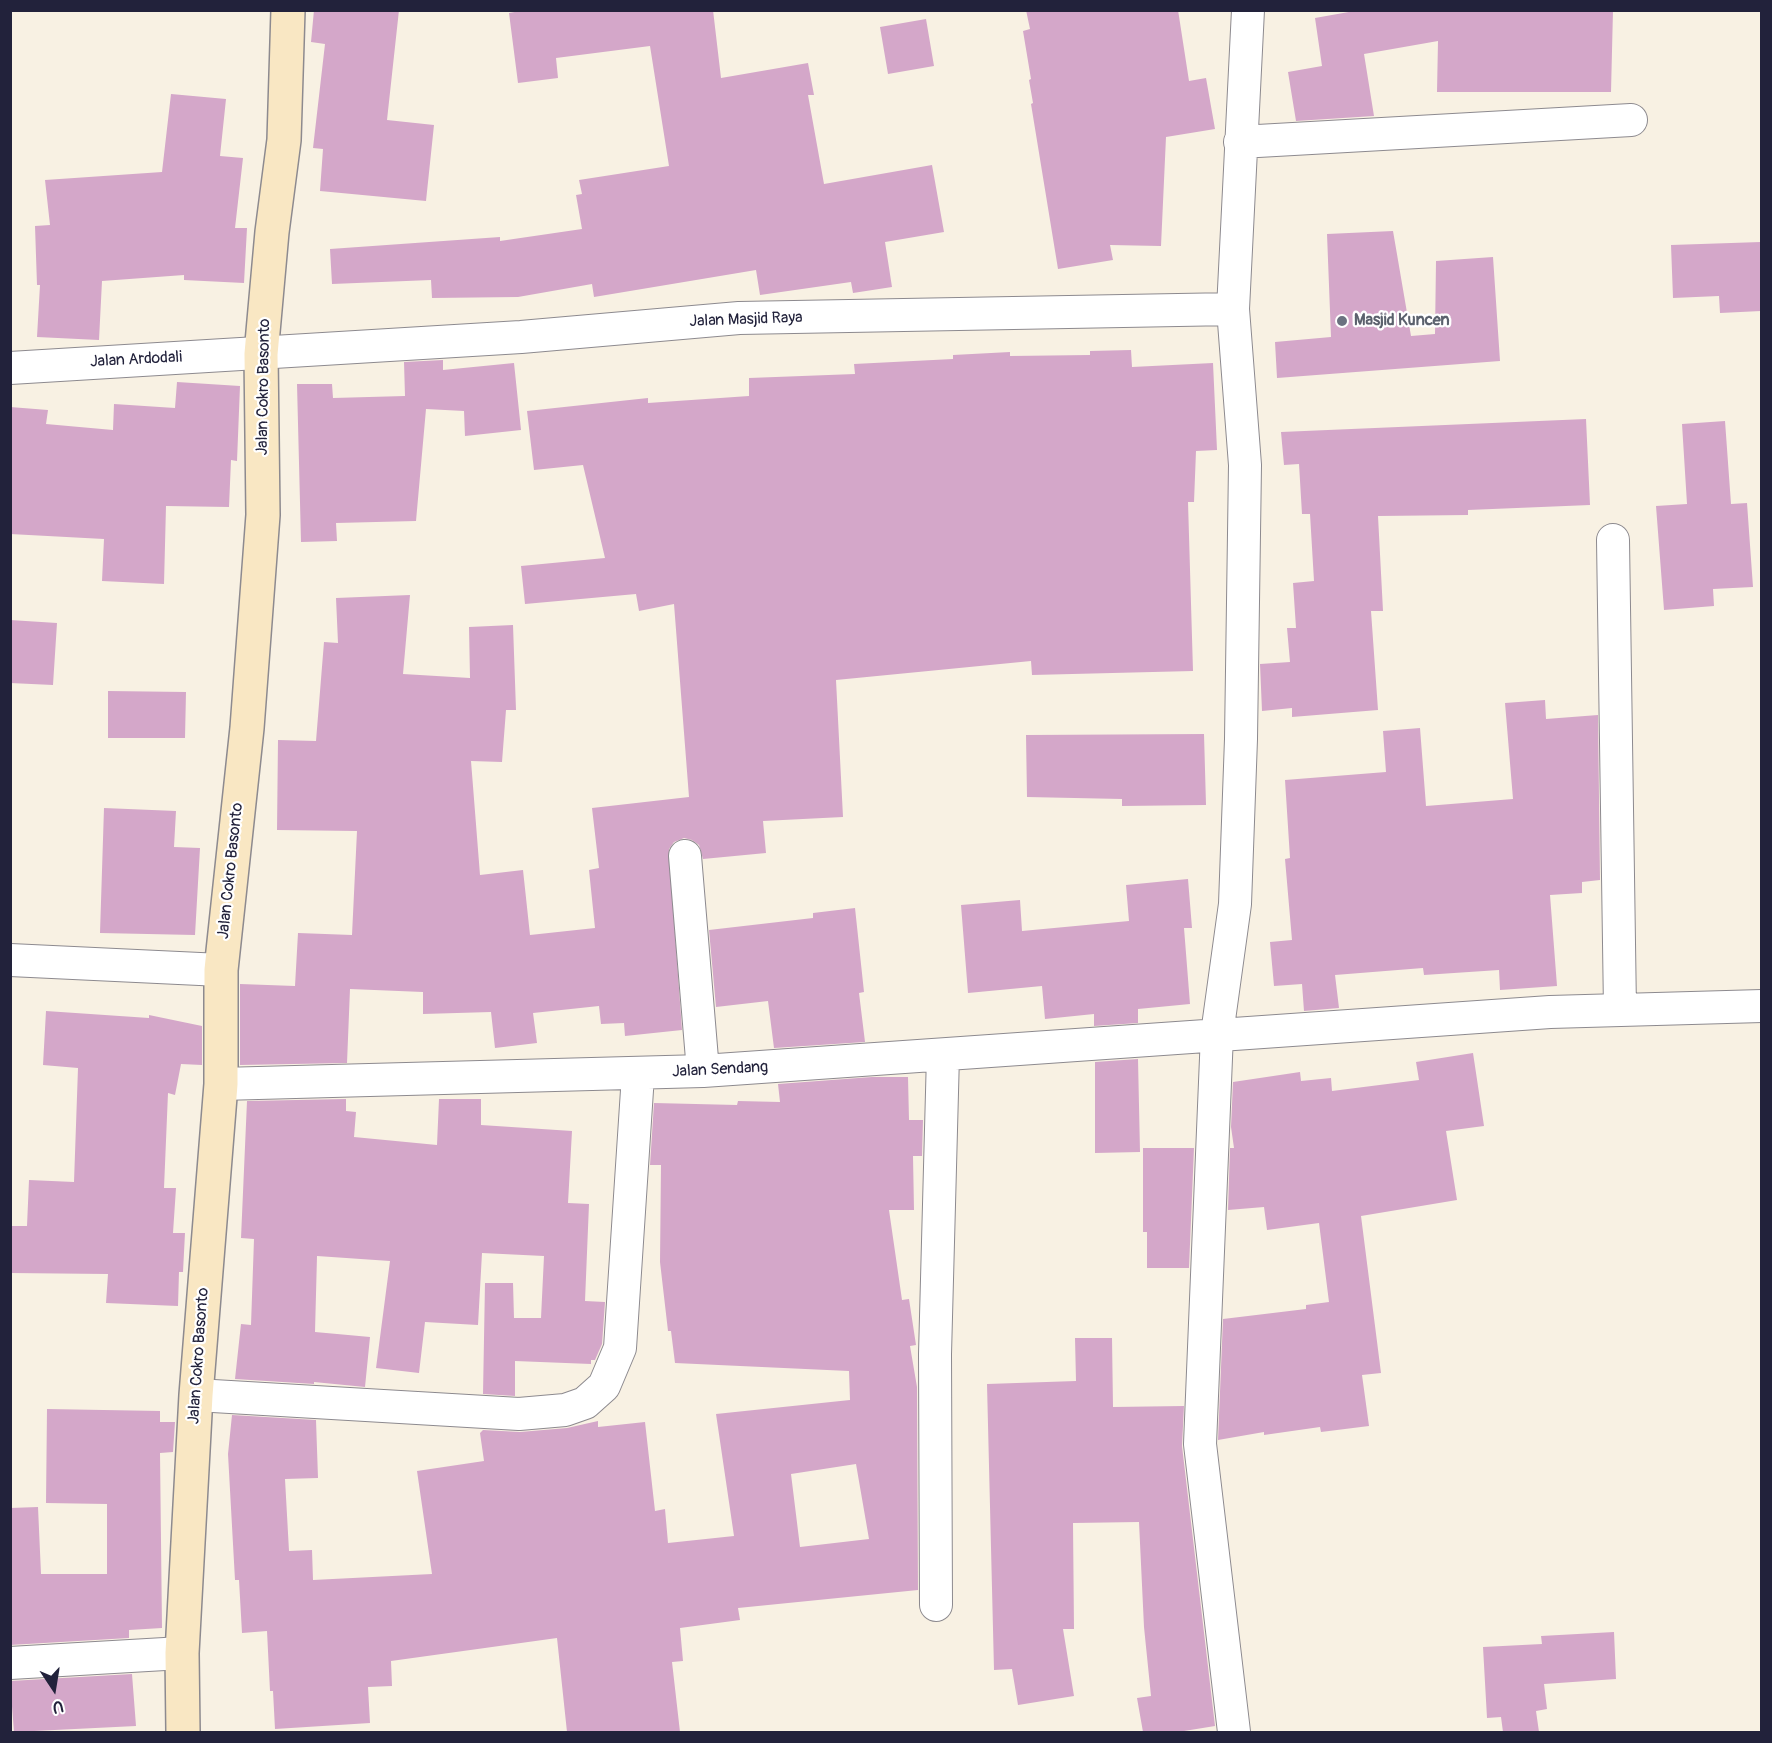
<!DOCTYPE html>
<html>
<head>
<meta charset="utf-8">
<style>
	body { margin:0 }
	#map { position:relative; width:1772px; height:1743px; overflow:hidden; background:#f8f1e3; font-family:Pangolin,sans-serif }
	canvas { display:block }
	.frame { position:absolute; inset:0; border:12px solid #22223b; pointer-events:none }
	.north { position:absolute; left:24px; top:1659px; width:60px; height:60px; -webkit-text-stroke:4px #fff; paint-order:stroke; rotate:168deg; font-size:16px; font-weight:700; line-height:24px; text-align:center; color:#22223b }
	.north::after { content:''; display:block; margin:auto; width:21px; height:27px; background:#22223b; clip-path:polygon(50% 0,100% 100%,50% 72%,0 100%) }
</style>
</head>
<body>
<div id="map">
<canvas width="1772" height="1743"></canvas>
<div class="frame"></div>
<div class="north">U</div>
</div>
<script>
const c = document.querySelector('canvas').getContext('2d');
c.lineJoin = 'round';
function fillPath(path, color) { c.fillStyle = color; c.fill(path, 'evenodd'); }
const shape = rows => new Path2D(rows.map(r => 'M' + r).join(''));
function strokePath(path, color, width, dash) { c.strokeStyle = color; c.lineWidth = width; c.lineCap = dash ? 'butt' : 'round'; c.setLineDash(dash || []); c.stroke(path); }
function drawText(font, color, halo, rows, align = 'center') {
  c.font = font + ' Pangolin,sans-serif'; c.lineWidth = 4.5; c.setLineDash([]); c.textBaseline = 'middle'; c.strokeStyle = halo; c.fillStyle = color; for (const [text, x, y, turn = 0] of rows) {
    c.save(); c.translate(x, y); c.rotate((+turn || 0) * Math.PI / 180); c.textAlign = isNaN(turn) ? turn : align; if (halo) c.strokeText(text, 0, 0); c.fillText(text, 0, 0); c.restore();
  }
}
const building = shape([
	[314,10,399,10,387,120,434,125,426,201,320,191,323,149,313,148,325,44,311,42],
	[526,10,713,10,721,78,808,63,814,95,808,95,824,184,932,165,944,232,885,242,892,287,853,293,851,282,760,295,756,270,594,297,592,284,518,297,432,298,431,280,332,284,330,249,500,237,500,241,582,229,576,195,582,194,579,180,669,166,650,46,556,58,558,78,518,83,509,13],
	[1026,10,1178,10,1189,81,1206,78,1215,129,1166,137,1161,246,1110,245,1113,260,1058,269,1031,104,1033,103,1029,80,1031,79,1023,31,1030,29],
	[1360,10,1613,10,1611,92,1437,92,1438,41,1364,54,1374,116,1296,121,1288,72,1322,66,1315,18],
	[926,19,934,66,888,74,880,27],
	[171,94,226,99,220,156,243,158,235,228,247,228,244,283,184,280,184,275,102,281,99,340,37,337,40,285,37,285,35,226,50,225,45,180,162,172],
	[1393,231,1411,336,1435,334,1436,261,1493,257,1500,361,1277,378,1275,342,1331,337,1327,234],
	[1761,242,1761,311,1720,313,1719,296,1673,298,1671,245],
	[1131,350,1132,367,1213,363,1217,450,1196,451,1194,502,1188,502,1193,671,1032,675,1031,661,836,680,843,817,763,821,766,853,703,859,699,845,692,840,684,838,674,842,669,849,682,1030,625,1036,624,1023,601,1024,599,1006,533,1013,537,1043,495,1048,491,1012,423,1014,423,992,350,989,347,1063,240,1065,240,984,295,986,298,933,352,935,357,831,277,830,278,740,316,741,324,642,338,643,336,598,410,595,403,674,470,678,469,627,513,625,516,710,506,710,502,762,471,761,480,875,523,870,530,935,595,928,589,870,599,868,592,808,689,797,674,604,639,611,636,594,525,604,521,566,605,558,583,465,534,470,527,411,648,398,648,403,749,396,749,378,855,374,854,364,953,359,953,355,1010,352,1010,356,1090,355,1090,351],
	[443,360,443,370,514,363,521,430,465,436,464,411,426,409,416,521,336,523,337,541,301,542,297,384,332,384,333,398,405,396,404,362],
	[177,382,240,386,237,461,231,460,229,507,166,506,164,584,102,581,104,539,10,534,10,407,48,410,46,424,113,430,114,404,175,408],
	[1586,419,1590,505,1468,510,1468,515,1378,516,1383,611,1371,611,1378,710,1292,717,1292,708,1262,711,1260,664,1290,662,1287,628,1296,628,1293,583,1314,581,1310,514,1302,514,1299,464,1284,465,1281,432],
	[1725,421,1731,504,1747,503,1753,587,1713,589,1714,606,1664,610,1656,506,1687,504,1682,424],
	[10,620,57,623,53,685,10,683],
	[108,691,186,692,185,738,108,738],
	[1545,700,1546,719,1598,715,1600,880,1582,882,1582,893,1550,895,1557,986,1500,990,1499,970,1424,975,1423,968,1335,975,1339,1008,1304,1011,1302,984,1274,986,1270,942,1292,940,1285,859,1290,858,1285,780,1386,772,1383,731,1420,728,1426,806,1513,799,1505,703],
	[1204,734,1206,805,1122,806,1122,799,1027,797,1026,735],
	[104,808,176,811,174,847,200,848,195,935,100,933],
	[1188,879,1192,928,1184,928,1190,1004,1138,1009,1138,1023,1094,1026,1094,1014,1045,1019,1042,986,968,993,961,905,1020,900,1022,931,1129,921,1126,885],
	[855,908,864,992,859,993,865,1042,774,1048,768,1001,716,1007,709,930,813,918,813,913],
	[46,1011,149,1018,149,1015,202,1026,202,1065,181,1064,175,1095,168,1093,164,1188,176,1188,173,1233,185,1233,183,1272,179,1272,178,1306,106,1303,108,1274,10,1273,10,1226,27,1226,29,1180,74,1182,78,1068,43,1065],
	[1473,1053,1484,1126,1446,1131,1457,1200,1361,1216,1381,1373,1362,1375,1369,1426,1321,1432,1320,1427,1264,1435,1264,1432,1218,1440,1223,1319,1306,1309,1306,1305,1329,1302,1319,1223,1267,1230,1264,1207,1228,1210,1230,1148,1234,1148,1231,1127,1233,1082,1300,1072,1301,1081,1331,1078,1332,1091,1419,1080,1416,1062],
	[1138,1059,1140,1152,1095,1153,1095,1062],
	[872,1077,908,1077,909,1120,923,1120,922,1156,913,1156,914,1210,889,1210,902,1300,909,1299,916,1345,910,1346,917,1387,918,1590,738,1608,740,1620,680,1628,683,1661,672,1662,680,1732,567,1732,557,1638,391,1661,392,1686,368,1687,370,1723,275,1729,273,1691,270,1691,267,1631,242,1633,239,1580,235,1580,228,1454,232,1415,316,1420,318,1478,285,1479,289,1551,312,1550,313,1580,432,1574,417,1471,484,1461,480,1433,483,1430,520,1432,567,1428,598,1421,598,1427,645,1422,655,1511,665,1509,668,1543,734,1536,716,1414,850,1400,849,1371,675,1363,671,1331,668,1331,660,1262,661,1165,650,1165,654,1103,737,1105,738,1101,780,1102,778,1084],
	[856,1464,869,1539,800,1547,791,1474],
	[346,1099,346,1111,356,1112,354,1137,437,1145,439,1099,481,1099,481,1125,572,1131,568,1203,589,1204,585,1301,605,1302,602,1344,595,1360,591,1360,591,1364,515,1361,515,1396,483,1394,485,1283,513,1283,514,1318,541,1318,544,1256,482,1253,478,1325,425,1322,419,1373,376,1368,390,1261,317,1256,315,1332,370,1337,365,1387,314,1382,314,1384,235,1379,241,1324,251,1325,254,1239,241,1238,247,1101],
	[1143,1148,1194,1148,1189,1268,1147,1268,1147,1232,1143,1232],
	[1075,1338,1112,1338,1113,1407,1184,1406,1182,1446,1215,1726,1178,1732,1143,1732,1137,1698,1151,1696,1144,1627,1139,1522,1073,1523,1074,1629,1063,1629,1074,1696,1018,1705,1012,1669,994,1670,987,1384,1076,1381],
	[47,1409,160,1411,160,1422,175,1422,173,1452,160,1453,162,1628,129,1630,129,1638,10,1645,10,1508,38,1507,41,1574,107,1574,107,1504,46,1503],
	[1614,1632,1616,1679,1544,1684,1547,1709,1536,1711,1539,1732,1503,1732,1501,1717,1487,1718,1483,1647,1542,1644,1541,1636],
	[132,1674,136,1726,14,1732,10,1681]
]);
const street = shape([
	[1240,142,1631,120],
	[10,368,521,337,739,318,1233,309],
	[1613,540,1620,1010],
	[685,856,703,1071],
	[10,960,221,970],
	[221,1084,703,1071,1550,1012,1762,1006],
	[196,1395,519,1414,565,1410,585,1403,604,1386,620,1348,638,1075],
	[936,1605,935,1354,943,1055],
	[10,1663,182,1653],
	[1234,1732,1200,1444,1217,1034,1235,904,1241,739,1245,465,1233,309,1248,10]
]);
const secondary = shape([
	[183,1732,182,1653,196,1395,221,1084,221,970,247,728,263,515,261,354,272,232,284,140,288,10]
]);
const markers = [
	[1342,321,6,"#6b7280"]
];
const streetNames = [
	["Jalan Masjid Raya",746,320,-2],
	["Jalan Ardodali",136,360,-3],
	["Jalan Cokro Basonto",264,387,-89],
	["Jalan Cokro Basonto",231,871,-84],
	["Jalan Sendang",720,1070,-3],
	["Jalan Cokro Basonto",199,1356,-86]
];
const worshipNames = [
	["Masjid Kuncen",1354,321]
];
fillPath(building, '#d4a7c9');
strokePath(street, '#8d8a8f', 34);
strokePath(secondary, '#8d8a8f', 36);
strokePath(street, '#fff', 32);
strokePath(secondary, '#f9e7c3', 33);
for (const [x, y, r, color] of markers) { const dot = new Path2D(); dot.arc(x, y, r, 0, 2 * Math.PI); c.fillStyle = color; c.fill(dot); strokePath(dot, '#fff', 2); }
drawText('16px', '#22223b', '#fff', streetNames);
drawText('bold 16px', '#5b616d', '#fff', worshipNames, 'left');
</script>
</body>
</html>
